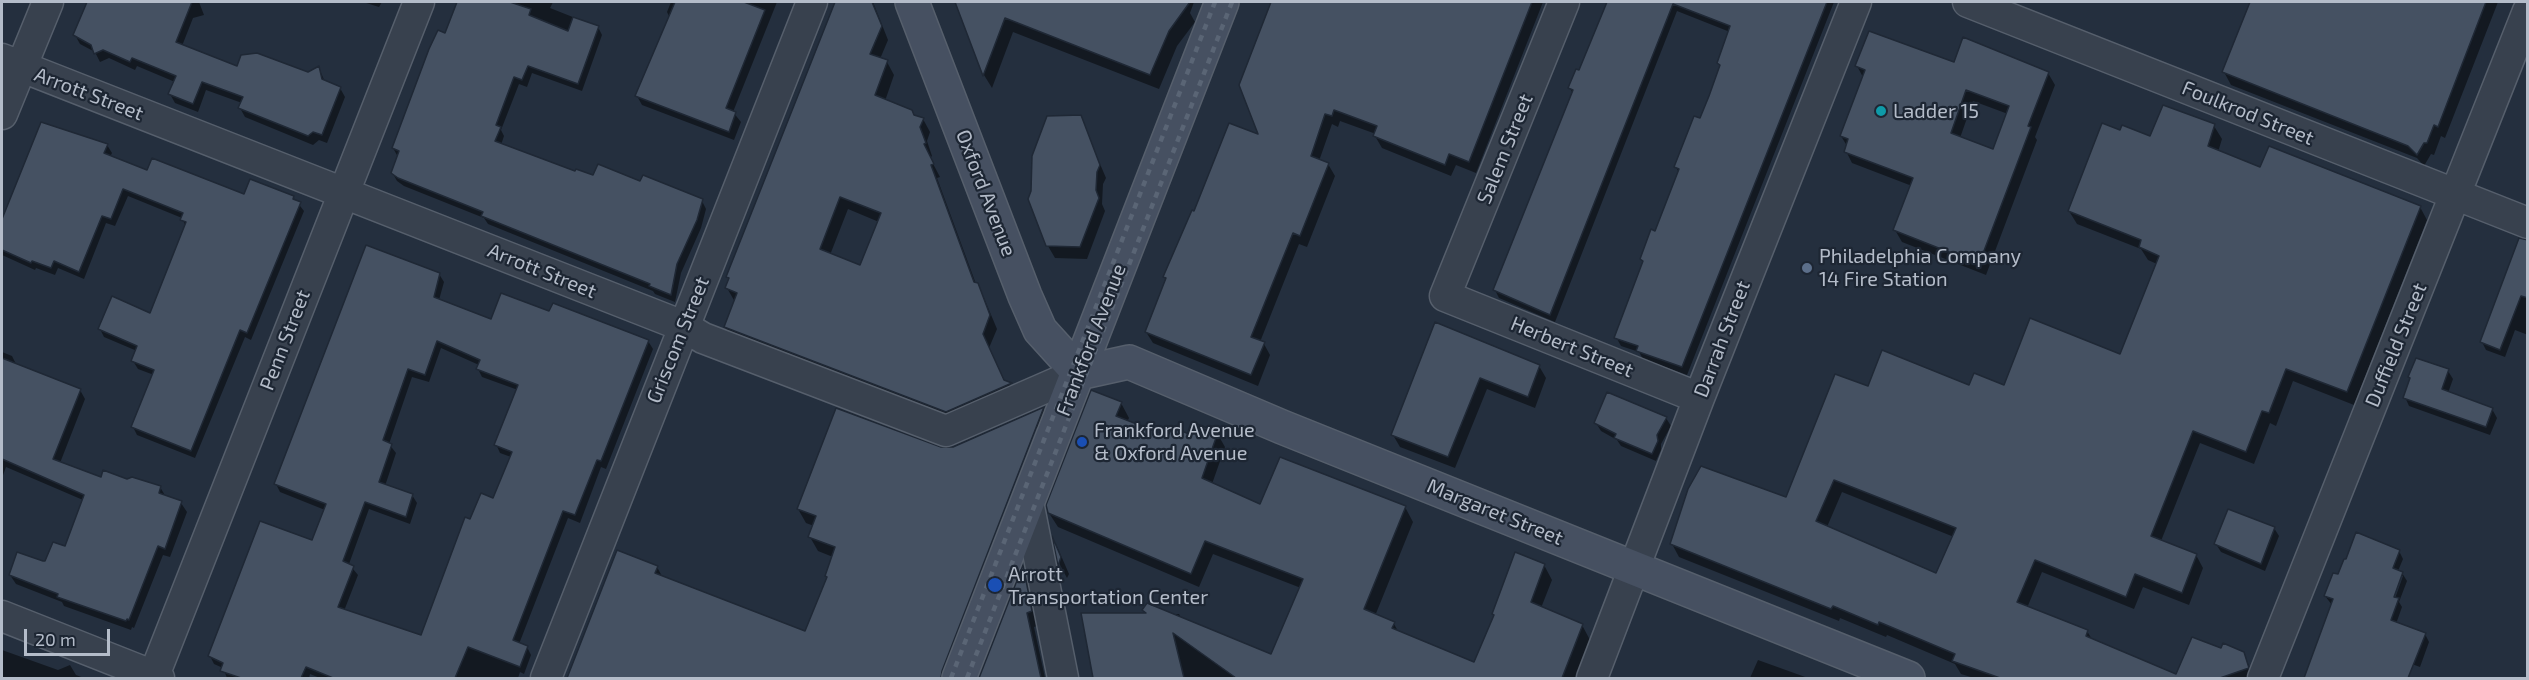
<!DOCTYPE html>
<html>
<head>
<meta charset="utf-8">
<style>
	body { margin:0 }
	#map { position:relative; width:2529px; height:680px; overflow:hidden; background:#242f3e; font-family:"Exo 2",sans-serif }
	canvas { display:block }
	.frame { position:absolute; inset:0; border:3px solid #b4bcc9; pointer-events:none }
	.scale { position:absolute; left:24px; top:629px; width:86px; height:27px; box-sizing:border-box; border:3px solid #b4bcc9; border-top:0; padding-left:8px; font-size:18px; line-height:21px; white-space:nowrap; color:#b4bcc9; -webkit-text-stroke:4px #1d2633; paint-order:stroke }
</style>
</head>
<body>
<div id="map">
<canvas width="2529" height="680"></canvas>
<div class="frame"></div>
<div class="scale">20 m</div>
</div>
<script>
const c = document.querySelector('canvas').getContext('2d');
c.lineJoin = 'round';
function fillPath(path, color) { c.fillStyle = color; c.fill(path, 'evenodd'); }
const shape = rows => new Path2D(rows.map(r => 'M' + r).join(''));
function strokePath(path, color, width, dash) { c.strokeStyle = color; c.lineWidth = width; c.lineCap = dash ? 'butt' : 'round'; c.setLineDash(dash || []); c.stroke(path); }
function drawText(font, color, halo, rows, align = 'center') {
  c.font = font + ' "Exo 2",sans-serif'; c.lineWidth = 4.5; c.setLineDash([]); c.textBaseline = 'middle'; c.strokeStyle = halo; c.fillStyle = color; for (const [text, x, y, turn = 0] of rows) {
    c.save(); c.translate(x, y); c.rotate((+turn || 0) * Math.PI / 180); c.textAlign = isNaN(turn) ? turn : align; if (halo) c.strokeText(text, 0, 0); c.fillText(text, 0, 0); c.restore();
  }
}
const shadow = shape([
	[90,2,199,2,204,15,193,18,182,46,238,68,308,73,319,68,325,82,340,88,345,97,327,143,319,140,313,145,245,117,240,108,242,103,206,90,198,112,175,103,170,94,175,82,137,66,135,70,109,58,100,62,95,52,80,44,75,35],
	[363,2,382,2,379,7],
	[458,2,553,2,550,8,598,27,602,35,582,91,532,73,527,87,519,84,501,130,504,136,501,145,576,173,641,183,702,201,706,209,701,228,681,273,675,302,655,294,653,291,488,224,484,218,404,186,397,181,392,172,398,157,393,148,446,35],
	[671,2,777,2,733,112,741,122,734,140,642,105,637,96,670,18,667,12],
	[837,2,873,2,888,40,880,59,887,62,894,75,885,101,923,119,930,132,927,141,932,156,930,158,940,177,937,178,976,284,984,298,997,329,989,348,1005,382,1011,385,1018,397,954,425,733,340,725,327,735,302,727,288,730,281,728,277],
	[848,209,879,222,861,267,830,255],
	[957,2,1194,2,1190,13,1195,22,1177,46,1159,89,1013,32,992,88,984,75],
	[1273,2,1543,2,1476,173,1456,165,1451,176,1382,148,1375,136,1376,134,1340,121,1338,127,1332,124,1319,161,1328,164,1335,176,1307,247,1299,244,1260,342,1264,344,1270,355,1258,386,1153,343,1146,332,1167,281,1164,277,1261,137,1240,85],
	[1608,2,1834,2,1687,375,1643,359,1639,352,1621,346,1616,337,1643,263,1641,259,1656,233,1679,173,1676,167,1701,120,1721,67,1718,63,1730,32,1677,11,1555,322,1499,298,1495,290,1573,94,1570,88,1580,72],
	[2252,2,2498,2,2445,138,2441,136,2434,155,2431,154,2424,166,2417,158,2231,85,2224,72],
	[1955,64,2048,73,2055,85,2035,137,2037,140,1986,275,1902,242,1895,230,1912,186,1852,163,1846,151,1847,146,1841,136,1864,79,1857,66],
	[1973,101,2008,114,1994,151,1960,138],
	[1080,117,1106,178,1103,184,1102,204,1105,211,1087,259,1055,258,1048,246],
	[2214,126,2222,139,2218,152,2261,169,2420,207,2427,220,2354,405,2293,381,2276,426,2270,423,2254,464,2200,443,2161,541,2196,555,2203,568,2189,605,2143,587,2134,609,2042,572,2027,608,2087,631,2093,641,2177,676,2222,650,2243,653,2255,678,1974,678,1961,674,1955,664,1887,635,1886,637,1840,618,1839,621,1679,557,1672,544,1690,489,1787,499,1869,388,2005,387,2121,356,2157,264,2148,260,2141,249,2077,224,2069,211,2121,132,2151,138],
	[1842,492,1954,537,1937,575,1827,527],
	[107,145,112,153,110,157,148,172,245,196,293,197,304,211,251,340,245,337,195,458,137,435,133,427,154,375,138,369,133,361,137,351,104,337,100,329,151,315,186,227,182,218,128,196,115,226,106,223,84,279,58,268,55,275,36,268,35,270,2,255,2,215,4,216],
	[2528,256,2528,335,2515,330,2505,357,2486,350,2482,342],
	[439,274,444,282,439,300,492,320,550,313,648,341,653,349,606,469,601,467,580,523,568,518,519,644,527,647,531,655,524,674,520,672,518,678,320,678,310,674,309,678,227,678,223,668,214,664,210,656,313,542,325,510,280,492,276,484],
	[441,348,479,365,478,369,482,377,518,390,496,444,500,453,511,457,494,500,471,521,422,636,344,611,358,575,349,564,369,509,410,524,417,503,412,495,385,486,396,453,389,444,412,377,429,382],
	[1436,323,1539,366,1546,378,1535,408,1487,389,1455,468,1400,447,1393,435],
	[2,352,12,356,17,366,80,390,85,399,60,463,101,479,128,480,160,487,166,497,181,503,187,512,170,557,163,555,134,628,132,627,131,630,64,606,62,602,16,584,10,575,43,563,66,548,83,500,6,467,2,478],
	[2448,371,2453,379,2448,393,2492,409,2497,418,2490,435,2409,406,2405,397,2411,380,2409,377],
	[1121,403,1129,418,1127,422,1169,438,1217,433,1225,447,1212,484,1261,506,1405,507,1413,522,1375,616,1394,624,1399,633,1475,664,1544,565,1552,580,1541,608,1582,625,1590,640,1575,678,1094,678,1082,615,1179,614,1182,619,1272,656,1301,588,1213,554,1199,587,1058,527,1049,513],
	[1044,409,1051,422,952,678,940,678,1038,428,1034,428,937,678,940,678,570,678,618,552,657,567,663,578,806,633,828,578,833,557,818,551,810,537,814,526,806,523,798,509,940,449,953,448],
	[1666,418,1671,426,1661,444,1661,450,1656,461,1621,446,1617,440,1601,431,1596,423],
	[2274,528,2279,536,2265,571,2221,552,2216,544],
	[1056,544,1069,574,1067,578,1060,565],
	[2399,551,2403,559,2398,571,2402,573,2407,581,2399,602,2402,607,2396,624,2425,634,2429,642,2420,667,2398,659,2391,678,2305,678,2332,605,2325,596,2339,576],
	[2400,576,2403,576,2393,604,2390,603],
	[1023,569,1030,581,1039,625,1034,627,1045,678,980,678],
	[2,650,58,670,70,665,76,675,84,678,2,678],
	[1758,660,1808,678,1750,678]
]);
const building = shape([
	[87,2,192,2,176,42,237,66,241,55,257,53,308,72,319,66,322,79,341,87,322,135,313,132,308,136,238,108,243,97,202,82,193,104,168,94,176,76,132,58,130,62,103,50,94,54,91,45,73,35,87,2],
	[457,2,510,2,531,9,529,15,568,31,573,17,599,26,578,84,528,66,522,80,514,77,496,125,501,127,495,141,575,171,576,169,593,175,598,164,640,181,643,175,703,199,697,220,677,264,671,295,649,286,650,284,481,216,483,212,398,178,391,173,399,151,392,148,429,49,438,30,445,33,457,2],
	[675,2,744,2,765,10,726,108,736,112,729,132,635,96,675,2],
	[835,2,872,2,882,26,870,54,888,60,875,95,912,110,914,115,924,118,920,127,926,143,924,144,934,164,931,165,974,282,978,283,990,315,983,334,1004,380,1012,383,946,412,724,327,737,293,725,288,729,278,726,277,835,2],
	[840,197,881,213,860,265,820,249,840,197],
	[955,2,1190,2,1169,31,1150,75,1005,18,983,76,955,2],
	[1271,2,1532,2,1469,162,1449,154,1445,165,1373,136,1377,126,1334,110,1332,116,1325,114,1311,156,1329,163,1300,236,1293,233,1251,337,1265,342,1251,375,1145,332,1166,278,1163,277,1192,210,1194,211,1229,123,1258,134,1239,85,1271,2],
	[1607,2,1827,2,1682,367,1636,351,1638,346,1614,338,1643,261,1640,259,1651,229,1655,231,1679,169,1674,167,1694,116,1700,118,1709,96,1720,65,1717,63,1730,26,1673,4,1550,315,1493,290,1573,90,1568,88,1576,69,1579,70,1607,2],
	[2250,2,2486,2,2438,127,2434,125,2427,143,2424,143,2417,155,2408,146,2222,72,2250,2],
	[1869,31,1954,62,1963,37,2049,72,2028,126,2031,127,1979,264,1893,230,1913,178,1844,152,1848,139,1840,136,1865,70,1855,66,1869,31],
	[1966,90,2009,106,1993,149,1951,133,1966,90],
	[2163,105,2215,124,2208,146,2260,167,2269,146,2421,206,2347,392,2286,369,2269,413,2262,411,2246,452,2193,431,2151,536,2197,554,2182,593,2135,574,2126,597,2035,560,2017,602,2088,630,2086,636,2176,674,2192,637,2221,648,2223,643,2244,652,2249,668,2220,678,2000,678,1952,661,1955,654,1879,622,1878,625,1833,606,1831,609,1670,544,1688,489,1701,466,1786,497,1835,374,1868,386,1882,350,1969,385,1974,373,2004,385,2030,318,2120,354,2159,256,2139,247,2141,240,2068,211,2102,123,2120,130,2122,125,2150,136,2163,105],
	[1834,480,1956,528,1936,573,1816,521,1834,480],
	[1081,115,1100,165,1097,172,1096,190,1099,198,1080,247,1046,246,1028,199,1031,191,1032,156,1047,116,1081,115],
	[41,122,108,144,104,153,147,170,152,158,244,194,250,179,294,196,293,199,301,202,247,333,240,330,191,451,131,427,154,370,131,361,137,346,98,329,112,296,150,313,186,222,180,220,183,213,123,189,111,219,102,216,79,272,54,261,51,268,32,261,31,263,2,250,2,219,41,122],
	[2519,238,2528,240,2528,298,2521,296,2500,350,2480,342,2519,238],
	[366,245,440,273,434,297,491,319,501,293,549,311,553,303,649,340,601,461,597,460,575,515,563,511,513,640,528,646,520,667,468,647,455,678,333,678,306,667,301,678,241,678,220,671,223,663,208,656,260,521,312,540,326,504,274,484,366,245],
	[437,341,480,360,476,369,518,385,494,445,512,452,493,498,481,493,470,519,465,517,421,635,338,607,354,566,343,561,365,502,406,517,413,494,379,482,392,444,383,440,408,369,425,375,437,341],
	[1435,322,1540,365,1528,397,1480,378,1448,457,1391,435,1435,322],
	[2,358,81,389,53,459,101,477,103,470,127,479,132,477,161,486,159,493,182,501,165,549,158,546,129,620,127,619,126,621,57,597,58,594,9,575,17,552,43,561,45,561,53,542,65,546,84,495,2,459,2,358],
	[2416,358,2449,369,2442,389,2493,408,2486,427,2403,398,2410,378,2408,377,2416,358],
	[1091,390,1122,402,1116,416,1168,436,1172,427,1189,434,1194,423,1218,432,1202,478,1260,504,1280,457,1406,506,1364,609,1395,622,1392,628,1474,662,1494,615,1492,614,1515,552,1545,564,1531,602,1583,624,1562,678,1236,678,1173,633,1184,678,1093,678,1081,613,1146,613,1142,610,1147,603,1271,654,1303,579,1205,541,1191,574,1048,513,1046,505,1091,390],
	[1607,392,1667,417,1657,435,1658,441,1652,454,1614,438,1616,434,1594,423,1607,392],
	[1044,407,942,671,941,678,567,678,617,550,658,566,655,573,805,631,827,577,825,576,835,547,808,537,816,516,797,509,836,408,941,447,953,447,1044,407],
	[2228,509,2275,527,2261,564,2214,544,2228,509],
	[2356,532,2400,550,2393,568,2403,572,2394,597,2399,598,2391,620,2426,633,2408,678,2304,678,2333,599,2324,596,2333,573,2338,574,2344,559,2346,559,2356,532],
	[1052,536,1061,557,1058,566,1052,536],
	[1023,565,1032,611,1027,613,1041,678,979,678,1023,565]
]);
const street = shape([
	[1564,2,1445,296,1699,398],
	[1968,2,2528,223],
	[2,59,683,326,703,338,946,431,1079,373],
	[2,114,48,2],
	[1028,502,1063,678],
	[2,616,159,678],
	[153,678,419,2],
	[546,678,812,2],
	[1592,678,1699,398,1856,2],
	[2263,678,2528,11]
]);
const secondary = shape([
	[912,2,1025,296,1040,330,1079,373],
	[1079,373,1129,362,1282,427,1908,678],
	[959,678,1222,2]
]);
const rail = shape([
	[951,678,1215,2],
	[967,678,1232,2]
]);
const markers = [
	[1881,111,6,"#0f9aa8"],
	[1807,268,6,"#5c6f8a"],
	[1082,442,6,"#1a4fb4"],
	[995,585,8,"#1a4fb4"]
];
const streetNames = [
	["Arrott Street",89,94,21],
	["Foulkrod Street",2248,113,22],
	["Salem Street",1505,149,-68],
	["Oxford Avenue",986,193,69],
	["Arrott Street",542,271,22],
	["Darrah Street",1722,339,-69],
	["Penn Street",285,340,-69],
	["Griscom Street",678,340,-68],
	["Frankford Avenue",1091,340,-69],
	["Duffield Street",2396,345,-68],
	["Herbert Street",1572,347,22],
	["Margaret Street",1495,512,22]
];
const poiNames = [
	["Ladder 15",1893,111],
	["Philadelphia Company",1819,256],
	["14 Fire Station",1819,279],
	["Frankford Avenue",1094,430],
	["& Oxford Avenue",1094,453],
	["Arrott",1008,574],
	["Transportation Center",1008,597]
];
fillPath(shadow, '#0007');
fillPath(building, '#455162');
strokePath(building, '#1f2835', 1.5);
strokePath(street, '#565f6c', 33);
strokePath(secondary, '#565f6c', 36);
strokePath(street, '#38414e', 30);
strokePath(secondary, '#465061', 33);
strokePath(rail, '#5a6575', 4.5, [6, 6]);
for (const [x, y, r, color] of markers) { const dot = new Path2D(); dot.arc(x, y, r, 0, 2 * Math.PI); c.fillStyle = color; c.fill(dot); strokePath(dot, '#1d2633', 2); }
drawText('20px', '#b4bcc9', '#1d2633', streetNames);
drawText('20px', '#b4bcc9', '#1d2633', poiNames, 'left');
</script>
</body>
</html>
